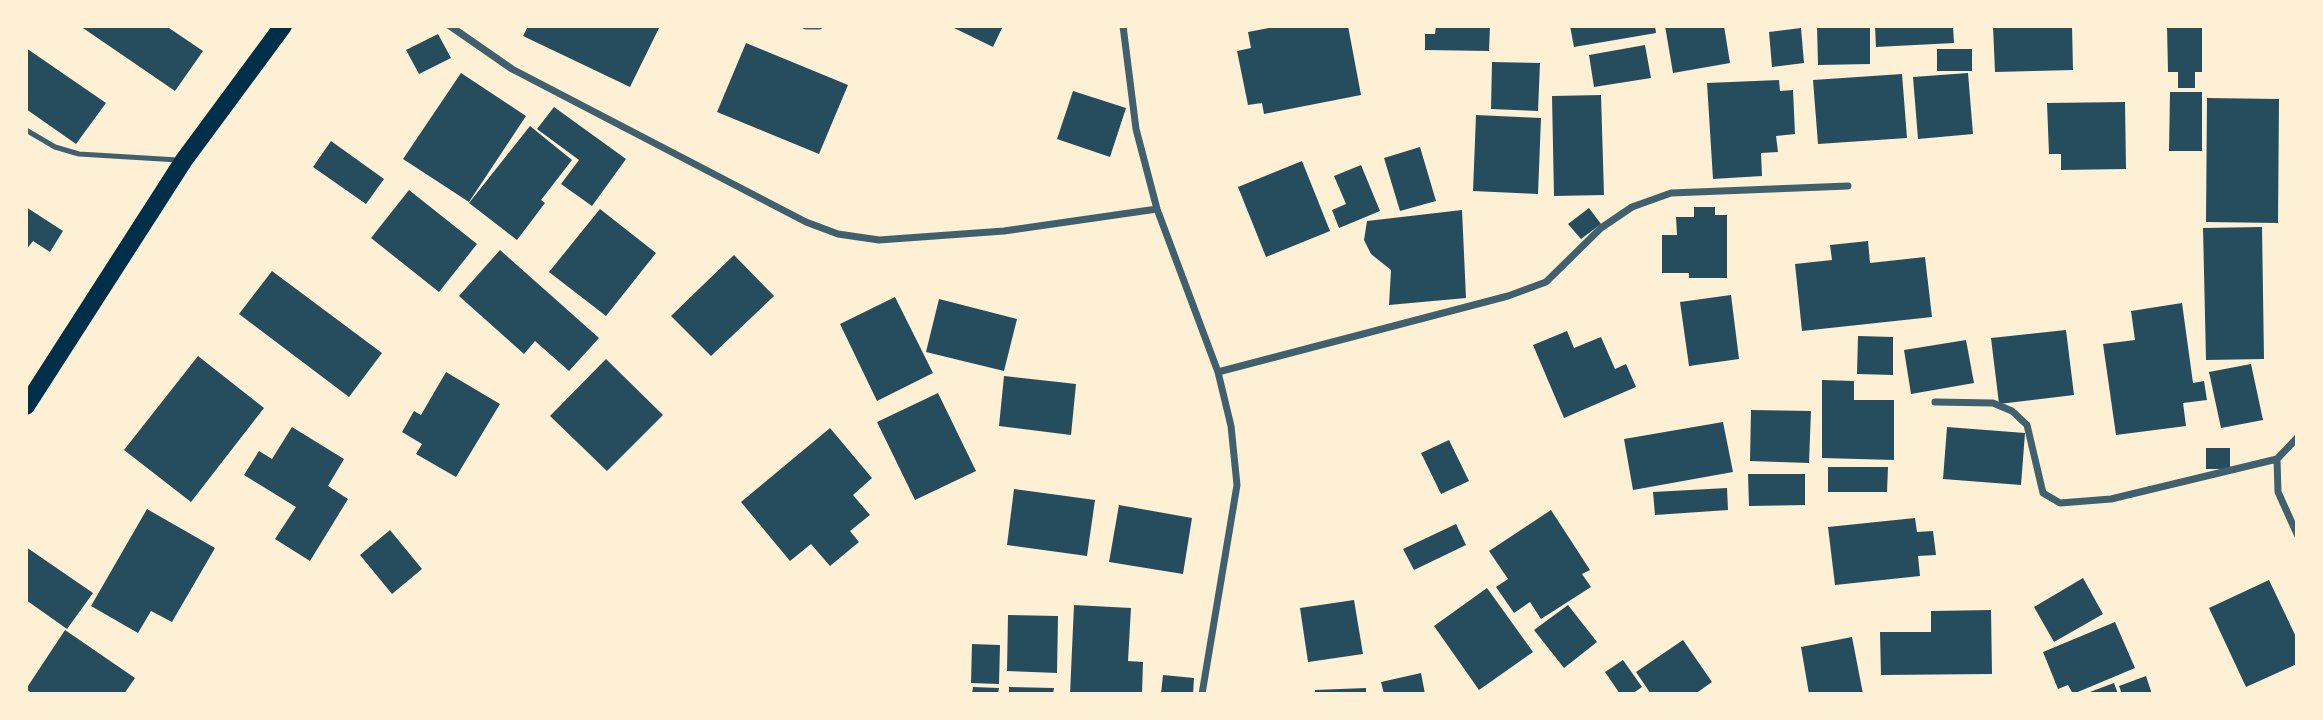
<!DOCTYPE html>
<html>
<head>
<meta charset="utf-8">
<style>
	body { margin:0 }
	#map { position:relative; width:2323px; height:720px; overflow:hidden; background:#fdf0d5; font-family:"Golos Text",sans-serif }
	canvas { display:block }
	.frame { position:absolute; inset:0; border:28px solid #fdf0d5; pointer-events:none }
</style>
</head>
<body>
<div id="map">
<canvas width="2323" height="720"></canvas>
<div class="frame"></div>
</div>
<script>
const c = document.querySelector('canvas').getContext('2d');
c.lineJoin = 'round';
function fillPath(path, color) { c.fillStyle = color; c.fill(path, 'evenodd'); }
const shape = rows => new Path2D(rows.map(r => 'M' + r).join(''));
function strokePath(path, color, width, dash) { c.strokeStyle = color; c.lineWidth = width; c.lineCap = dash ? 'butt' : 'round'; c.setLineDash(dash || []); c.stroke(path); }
const building = shape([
	[80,26,166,26,203,51,175,91],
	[528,26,660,26,630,87,523,36],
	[950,26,1003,26,993,47],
	[1279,26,1348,26,1361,95,1264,114,1262,103,1248,105,1237,51,1251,48,1248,32],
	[1436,26,1490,26,1489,51,1425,50,1425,34,1435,34],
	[1570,26,1655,26,1656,33,1574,47],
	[1665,26,1724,26,1730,63,1673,73],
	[1817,26,1870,26,1870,64,1818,65],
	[1875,26,1953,26,1954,43,1876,47],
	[1993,26,2072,26,2073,70,1995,72],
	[2167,26,2202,26,2202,72,2195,72,2195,88,2178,88,2178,72,2168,72],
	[1801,28,1804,63,1772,67,1769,32],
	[438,34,451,58,419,74,406,50],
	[746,43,848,85,819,154,717,112],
	[1645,45,1651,78,1594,87,1589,55],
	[26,48,106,103,76,144,26,109],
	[1937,49,1972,49,1972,71,1937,71],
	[1492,62,1540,63,1538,111,1491,109],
	[461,73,526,116,469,202,403,159],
	[1968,73,1973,134,1918,139,1913,77],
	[1902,74,1907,138,1818,144,1813,80],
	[1779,80,1780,91,1793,90,1795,134,1776,136,1778,152,1761,153,1762,176,1713,179,1707,83],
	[1073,91,1126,108,1110,157,1057,139],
	[2170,92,2202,92,2202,151,2169,151],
	[1601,95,1604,195,1554,196,1552,96],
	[2207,98,2279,99,2278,223,2206,222],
	[2125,102,2126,169,2061,170,2061,154,2049,154,2047,103],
	[554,107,626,159,592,206,561,184,579,160,537,129],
	[1476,115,1541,118,1538,194,1473,191],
	[530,126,572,160,541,200,545,203,517,240,469,203],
	[331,141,384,179,366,204,313,167],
	[1420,147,1436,201,1400,211,1384,158],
	[1302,161,1330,231,1266,257,1238,187],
	[1361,165,1380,211,1339,228,1332,210,1346,204,1334,176],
	[409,190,477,244,439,292,371,238],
	[26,207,63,231,50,252,33,241,26,250],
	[1694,207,1715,207,1715,215,1727,215,1727,278,1689,278,1689,273,1662,273,1662,235,1677,235,1676,217,1694,217],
	[1589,208,1601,224,1581,239,1568,224],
	[600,209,656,253,606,316,549,272],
	[1462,210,1466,298,1389,305,1391,270,1371,254,1364,240,1367,221],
	[2262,227,2264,359,2206,360,2203,228],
	[1868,241,1870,263,1925,257,1932,317,1802,331,1795,264,1832,260,1830,245],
	[500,250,599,338,569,371,535,341,524,354,459,296],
	[734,255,774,296,711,356,671,316],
	[272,271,382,353,349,397,239,314],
	[1731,295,1739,359,1689,366,1680,302],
	[895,297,933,373,877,401,840,324],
	[939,299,1017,319,1004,371,926,352],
	[2182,303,2193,383,2204,381,2207,400,2183,403,2186,426,2116,435,2103,344,2135,340,2131,311],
	[2066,330,2074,395,1999,404,1991,338],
	[1567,331,1574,348,1601,337,1615,369,1626,364,1636,387,1564,418,1533,345],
	[1858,336,1893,337,1893,375,1857,374],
	[1966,340,1974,383,1911,394,1904,350],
	[198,356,264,408,191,502,124,450],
	[606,359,663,415,607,471,550,416],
	[2251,364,2263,420,2221,428,2209,372],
	[446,372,500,404,456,477,416,454,422,444,402,432,414,411,421,415],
	[1004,376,1076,384,1071,435,999,426],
	[1822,380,1854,381,1854,400,1894,400,1894,460,1822,458],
	[938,393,976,471,915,500,877,422],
	[1751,410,1811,411,1809,463,1750,461],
	[1723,422,1733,472,1633,490,1624,439],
	[292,427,344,459,328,486,348,499,310,561,275,539,296,507,244,475,259,451,272,459],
	[1947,427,2025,433,2021,485,1943,479],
	[830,428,872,478,853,495,870,515,850,531,859,542,830,566,811,544,790,561,741,502],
	[1449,440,1469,481,1441,494,1421,453],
	[2206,448,2230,448,2230,469,2206,469],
	[1828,467,1888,467,1887,492,1828,492],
	[1748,474,1805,474,1805,505,1749,506],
	[1727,488,1728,510,1655,515,1653,492],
	[1014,489,1095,500,1087,556,1007,545],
	[1119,505,1192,518,1183,574,1109,562],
	[147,509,215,548,172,622,151,611,138,633,91,606],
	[1551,510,1590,570,1582,574,1591,587,1541,619,1530,602,1514,613,1496,587,1508,579,1489,551],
	[1915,518,1917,532,1933,531,1936,555,1918,556,1920,576,1835,585,1828,527],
	[1456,524,1466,545,1414,570,1403,549],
	[390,530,422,569,392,594,360,555],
	[26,547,93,593,67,629,26,600],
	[2083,578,2103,614,2054,642,2034,607],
	[2269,580,2297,639,2297,664,2246,687,2209,608],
	[1487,588,1533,652,1479,690,1434,626],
	[1354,600,1363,654,1308,662,1300,608],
	[1074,605,1131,608,1128,661,1143,662,1142,694,1070,694],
	[1568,605,1597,642,1564,668,1534,630],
	[1991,610,1992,674,1881,675,1880,632,1931,632,1931,611],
	[1008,615,1058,616,1057,673,1007,671],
	[2115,622,2135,668,2073,694,2068,685,2058,689,2043,652],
	[65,630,135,678,124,694,33,694,26,689],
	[1852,637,1863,694,1809,694,1801,647],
	[1683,640,1712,682,1695,694,1651,694,1636,672],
	[972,644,1000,645,999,684,971,683],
	[1623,660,1642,687,1632,694,1620,694,1605,672],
	[1421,673,1425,694,1384,694,1381,682],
	[1163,675,1194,678,1193,694,1161,694],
	[2146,676,2152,694,2122,694,2119,686],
	[2114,683,2118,694,2087,694,2087,693],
	[973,687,999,688,998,694,972,694],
	[1009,687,1054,688,1053,694,1009,694],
	[1366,688,1366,694,1315,694,1315,690]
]);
const service = shape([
	[26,130,55,147,79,154,178,160]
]);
const minor = shape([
	[450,26,512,69,806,222,838,234,879,240,1004,231,1157,209],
	[806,26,819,26],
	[1123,26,1136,129,1157,209,1218,372,1231,426,1237,485,1202,694],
	[1218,372,1508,296,1546,282,1601,228,1632,207,1671,193,1848,186],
	[1935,402,1993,403,2012,411,2027,425,2043,493,2060,503,2111,499,2277,459],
	[2297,438,2277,459,2278,492,2297,534]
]);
const primary = shape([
	[26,406,184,160,283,26]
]);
fillPath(building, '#264d5e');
strokePath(service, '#3f606c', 5);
strokePath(minor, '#3f606c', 7);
strokePath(primary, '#003049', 18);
</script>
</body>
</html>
